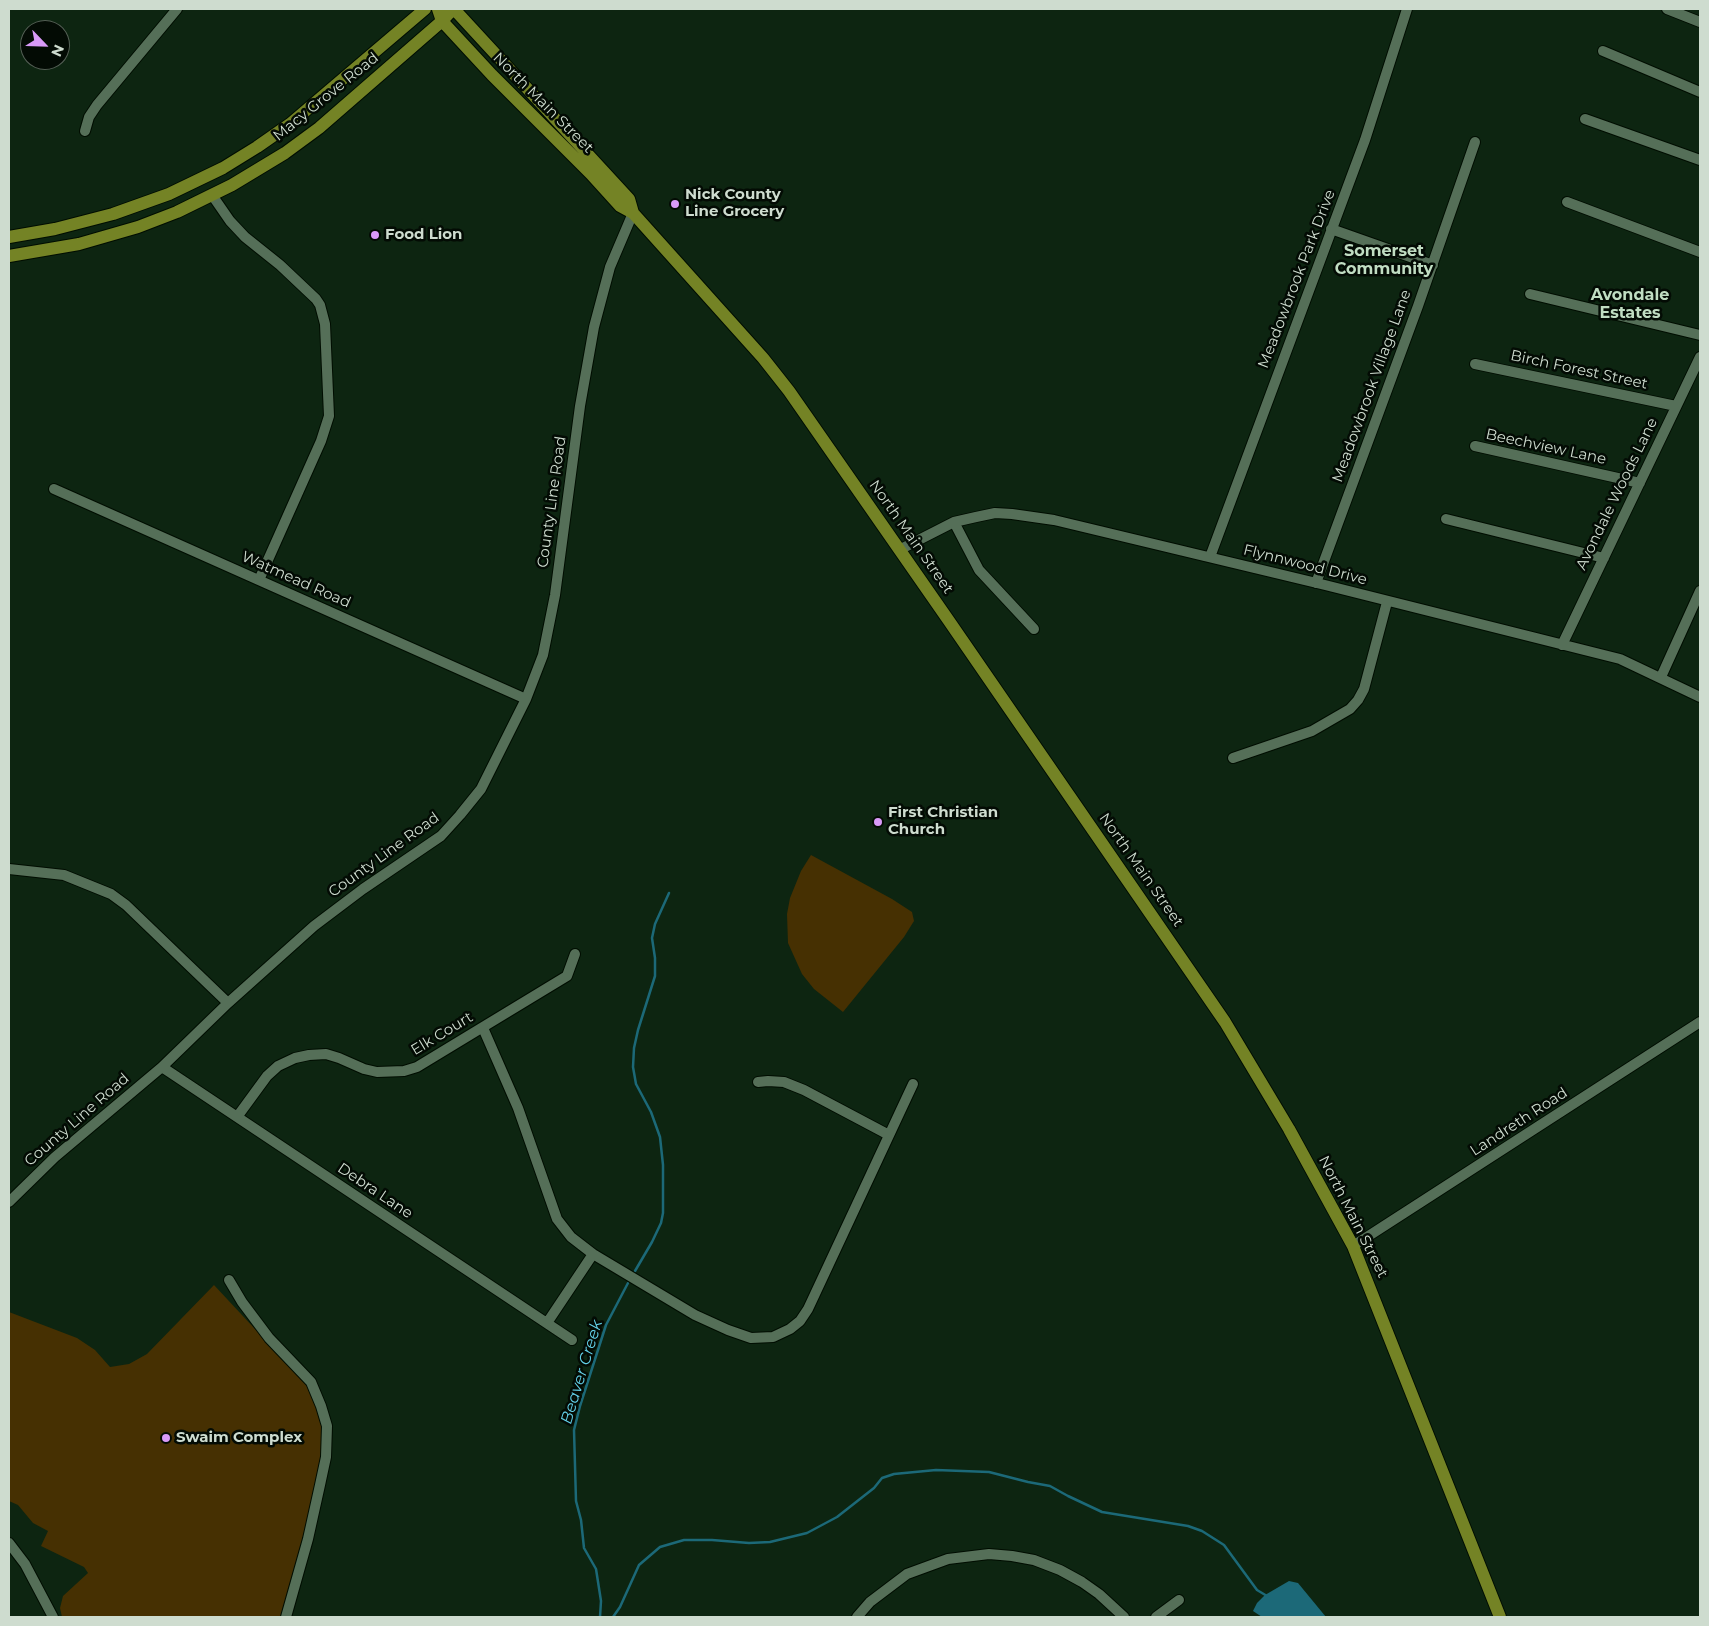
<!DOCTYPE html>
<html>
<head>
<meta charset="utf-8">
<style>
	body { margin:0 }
	#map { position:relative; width:1709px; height:1626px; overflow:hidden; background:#0d2511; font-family:Montserrat,sans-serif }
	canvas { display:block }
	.frame { position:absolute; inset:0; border:10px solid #cedccf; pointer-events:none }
	.north { position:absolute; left:20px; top:20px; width:50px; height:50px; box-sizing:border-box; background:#030b04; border:1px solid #545f55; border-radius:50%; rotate:114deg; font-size:14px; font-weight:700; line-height:20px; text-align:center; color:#cedccf }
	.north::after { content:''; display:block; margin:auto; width:18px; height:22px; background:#d99af8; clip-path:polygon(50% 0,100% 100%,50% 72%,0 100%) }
</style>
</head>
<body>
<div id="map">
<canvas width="1709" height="1626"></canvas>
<div class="frame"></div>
<div class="north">N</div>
</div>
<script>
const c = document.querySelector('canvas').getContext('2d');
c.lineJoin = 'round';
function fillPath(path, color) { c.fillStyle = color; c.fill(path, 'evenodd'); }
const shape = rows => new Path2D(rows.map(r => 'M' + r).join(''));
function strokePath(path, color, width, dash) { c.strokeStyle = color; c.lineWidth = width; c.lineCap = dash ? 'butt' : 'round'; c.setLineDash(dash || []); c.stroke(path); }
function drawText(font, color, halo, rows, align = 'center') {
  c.font = font + ' Montserrat,sans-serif'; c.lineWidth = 5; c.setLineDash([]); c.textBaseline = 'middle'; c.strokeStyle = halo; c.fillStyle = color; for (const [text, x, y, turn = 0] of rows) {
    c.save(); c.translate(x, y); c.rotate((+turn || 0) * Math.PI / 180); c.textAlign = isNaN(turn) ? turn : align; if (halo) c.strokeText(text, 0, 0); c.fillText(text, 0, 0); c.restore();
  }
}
const green = shape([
	[811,855,892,899,912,912,914,921,904,937,843,1012,814,989,802,974,788,943,787,914,790,898,801,871],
	[214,1285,309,1387,323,1418,323,1457,289,1596,282,1617,62,1617,60,1608,63,1596,88,1573,84,1567,41,1546,48,1531,33,1523,18,1505,9,1501,9,1312,77,1338,95,1350,110,1367,129,1364,147,1354]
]);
const water = shape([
	[1289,1581,1298,1583,1326,1617,1262,1617,1253,1611,1257,1603,1265,1595]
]);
const stream = shape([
	[635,1271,652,1242,661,1223,663,1213,663,1165,660,1137,651,1112,636,1084,633,1067,634,1048,638,1030,655,976,655,958,652,938,655,924,669,893],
	[600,1617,601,1601,596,1569,584,1548,581,1520,576,1501,574,1430,580,1406,606,1325,628,1283],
	[613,1617,620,1607,639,1565,660,1547,684,1540,712,1540,749,1543,770,1542,807,1533,837,1517,874,1488,882,1478,894,1474,936,1470,989,1472,1028,1482,1050,1486,1068,1496,1102,1512,1188,1526,1202,1531,1224,1545,1257,1590,1267,1596]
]);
const minor = shape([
	[1667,9,1700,22],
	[1603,51,1700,92],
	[1585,119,1700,160],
	[85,131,89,117,97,105,177,9],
	[212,195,230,221,245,237,280,265,316,299,320,305,325,324,329,416,321,441,259,580],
	[1567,202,1700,252],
	[1331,229,1433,265],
	[1530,294,1700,335],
	[1475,364,1676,406],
	[1475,446,1640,483],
	[54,489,526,699],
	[1446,519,1604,558],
	[954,522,979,570,1034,629],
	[899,550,954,522,976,517,995,513,1012,514,1054,520,1325,585,1620,659,1700,697],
	[1210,557,1365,140,1407,9],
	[1316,583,1418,306,1475,142],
	[1562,645,1700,357],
	[1661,677,1700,591],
	[1233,758,1312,731,1350,709,1358,700,1364,689,1387,602],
	[9,869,64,875,111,894,126,905,228,1003],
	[483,1028,518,1108,557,1219,571,1237,593,1254],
	[162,1067,572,1340],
	[758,1082,768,1081,784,1082,804,1090,889,1135],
	[237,1117,267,1076,278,1066,295,1058,309,1055,326,1054,339,1058,364,1069,377,1072,404,1071,417,1067,567,976,575,954],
	[9,1202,55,1157,162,1067,228,1003,314,926,363,889,441,836,460,815,481,789,526,699,543,655,555,595,580,406,594,327,610,267,633,213],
	[1353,1246,1700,1022],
	[229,1280,242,1302,269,1338,311,1382,321,1406,327,1426,326,1457,320,1485,308,1539,286,1617],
	[547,1323,593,1254,695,1315,728,1330,751,1338,773,1337,790,1329,800,1321,808,1309,913,1084],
	[9,1543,25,1564,53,1617],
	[857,1617,870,1602,907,1574,948,1559,989,1554,1012,1556,1034,1560,1060,1570,1082,1582,1099,1594,1124,1617],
	[1156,1617,1179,1600]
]);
const major = shape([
	[438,9,442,21,492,75,591,174,620,206,633,213],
	[454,9,629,199,633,213,763,358,789,391,949,621,1225,1022,1289,1129,1353,1246,1500,1617],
	[9,237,55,229,113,214,169,194,223,168,257,147,290,124,425,9],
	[9,256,79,244,138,227,177,212,232,185,285,153,319,128,442,21,453,9]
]);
const markers = [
	[675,204,5,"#d99af8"],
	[375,235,5,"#d99af8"],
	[878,822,5,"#d99af8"],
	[166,1438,5,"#d99af8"]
];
const streetNames = [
	["Macy Grove Road",326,97,-39],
	["North Main Street",543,103,45],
	["Meadowbrook Park Drive",1297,279,-69],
	["Birch Forest Street",1579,370,12],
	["Meadowbrook Village Lane",1372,386,-70],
	["Beechview Lane",1546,447,12],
	["Avondale Woods Lane",1617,494,-64],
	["County Line Road",552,502,-82],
	["North Main Street",911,537,55],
	["Flynnwood Drive",1305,565,14],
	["Watmead Road",296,580,24],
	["County Line Road",384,855,-36],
	["North Main Street",1141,870,55],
	["Elk Court",442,1034,-31],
	["County Line Road",77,1120,-41],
	["Landreth Road",1519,1122,-33],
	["Debra Lane",375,1191,34],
	["North Main Street",1353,1217,63]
];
const poiNames = [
	["Nick County",685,195],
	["Line Grocery",685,212],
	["Food Lion",385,235],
	["First Christian",888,813],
	["Church",888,830],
	["Swaim Complex",176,1438]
];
const neighbourhoodNames = [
	["Somerset",1384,251],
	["Community",1384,269],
	["Avondale",1630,295],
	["Estates",1630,313]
];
const waterNames = [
	["Beaver Creek",582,1372,-73]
];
fillPath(green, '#463002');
fillPath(water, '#1c6978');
strokePath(stream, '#1c6978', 2.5);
strokePath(minor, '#000d01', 12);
strokePath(major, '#000d01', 14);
strokePath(minor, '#556f58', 10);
strokePath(major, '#748325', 12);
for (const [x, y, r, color] of markers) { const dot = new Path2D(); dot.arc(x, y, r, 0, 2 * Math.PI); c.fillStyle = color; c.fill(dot); strokePath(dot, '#030b04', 2); }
drawText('15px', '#cedccf', '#030b04', streetNames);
drawText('bold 15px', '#cedccf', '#030b04', poiNames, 'left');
drawText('bold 16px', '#c0ddc2', '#030b04', neighbourhoodNames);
drawText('italic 16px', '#63d0e8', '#030b04', waterNames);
</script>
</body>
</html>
